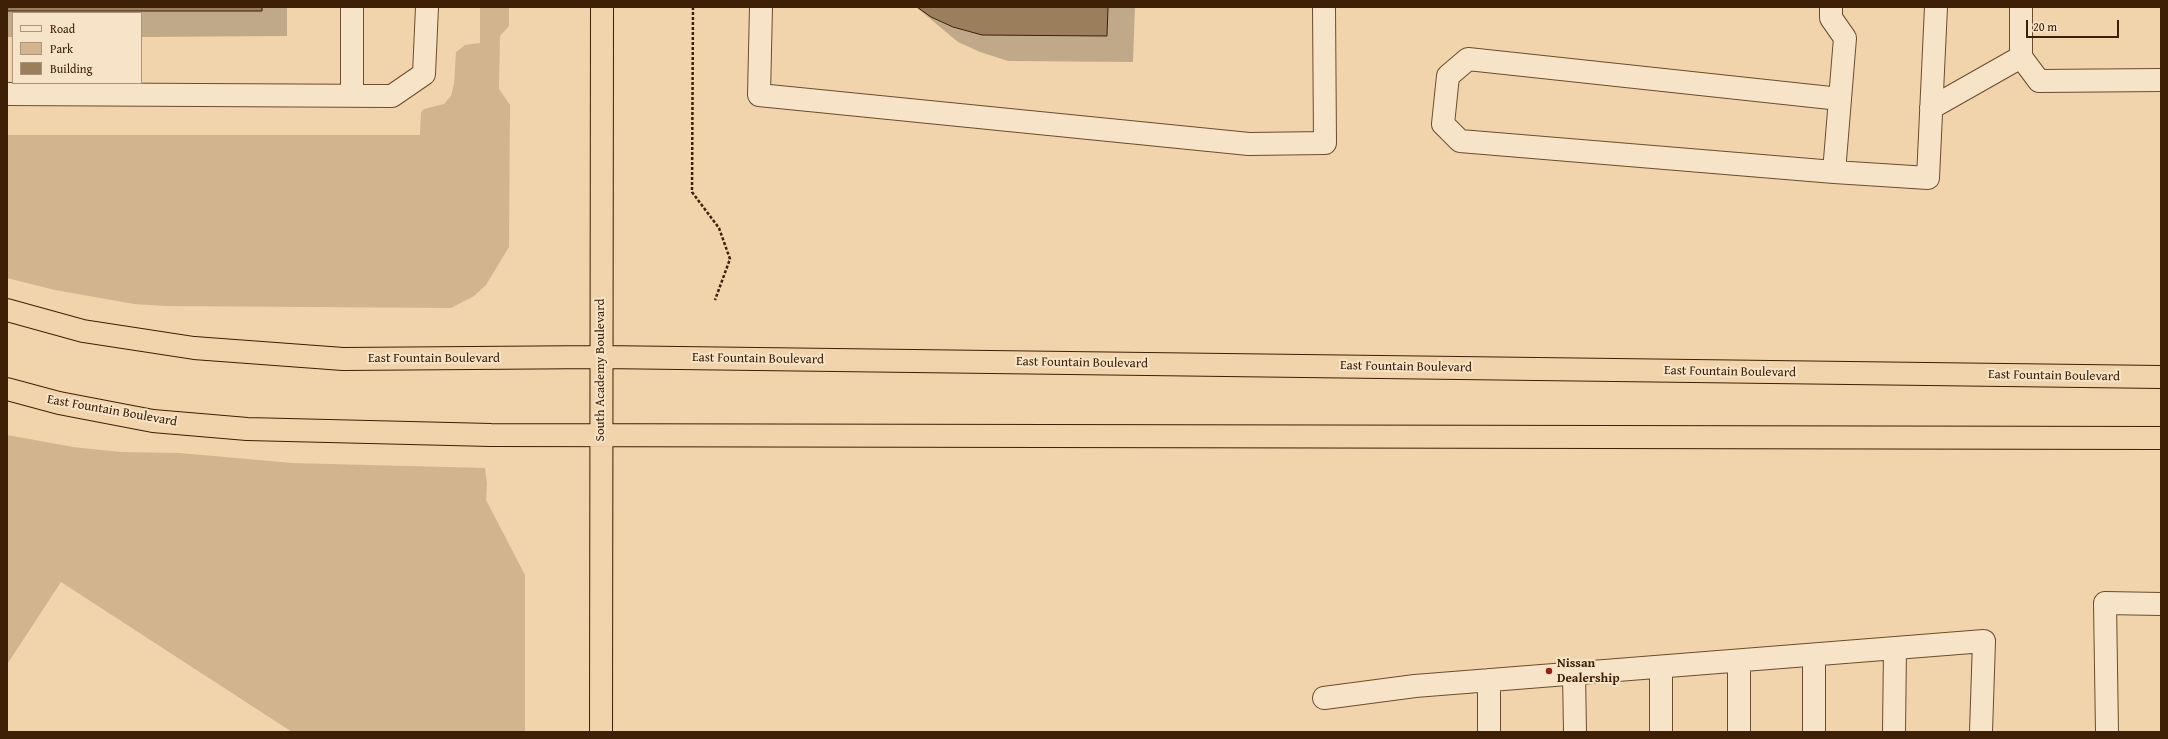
<!DOCTYPE html>
<html>
<head>
<meta charset="utf-8">
<style>
	body { margin:0 }
	#map { position:relative; width:2168px; height:739px; overflow:hidden; background:#f1d4ab; font-family:"Gentium Book Plus",serif }
	canvas { display:block }
	.frame { position:absolute; inset:0; border:8px solid #3d2005; pointer-events:none }
	.legend { position:absolute; left:12px; top:12px; width:130px; height:72px; box-sizing:border-box; background:#f6e3c8; border:1px solid #ac957a; margin:0; padding:5px 7px; list-style:none; font-size:12px; color:#3d2005 }
	.legend li { display:flex; align-items:center; gap:8px; height:20px }
	.legend b { width:20px; border:1px solid #ac957a }
	.scale { position:absolute; left:2026px; top:20px; width:93px; height:18px; box-sizing:border-box; border:2px solid #3d2005; border-top:0; padding-left:5px; font-size:12px; line-height:14px; white-space:nowrap; color:#3d2005; -webkit-text-stroke:3px #f6e3c8; paint-order:stroke }
</style>
</head>
<body>
<div id="map">
<canvas width="2168" height="739"></canvas>
<div class="frame"></div>
<ul class="legend">
<li><b style="height:5px;background:#f6e3c8"></b>Road</li>
<li><b style="height:11px;background:#d2b58f"></b>Park</li>
<li><b style="height:11px;background:#9b7e5b"></b>Building</li>
</ul>
<div class="scale">20 m</div>
</div>
<script>
const c = document.querySelector('canvas').getContext('2d');
c.lineJoin = 'round';
function fillPath(path, color) { c.fillStyle = color; c.fill(path, 'evenodd'); }
const shape = rows => new Path2D(rows.map(r => 'M' + r).join(''));
function strokePath(path, color, width, dash) { c.strokeStyle = color; c.lineWidth = width; c.lineCap = dash ? 'butt' : 'round'; c.setLineDash(dash || []); c.stroke(path); }
function drawText(font, color, halo, rows, align = 'center') {
  c.font = font + ' "Gentium Book Plus",serif'; c.lineWidth = 4; c.setLineDash([]); c.textBaseline = 'middle'; c.strokeStyle = halo; c.fillStyle = color; for (const [text, x, y, turn = 0] of rows) {
    c.save(); c.translate(x, y); c.rotate((+turn || 0) * Math.PI / 180); c.textAlign = isNaN(turn) ? turn : align; if (halo) c.strokeText(text, 0, 0); c.fillText(text, 0, 0); c.restore();
  }
}
const green = shape([
	[480,7,509,7,509,26,500,36,499,89,510,105,509,247,486,285,474,296,451,308,165,306,134,304,55,290,7,278,7,135,420,135,421,112,424,109,444,104,451,96,454,84,456,52,465,45,480,43],
	[7,435,73,447,120,452,180,453,292,463,485,468,487,484,486,500,525,575,525,732,292,732,61,582,8,663]
]);
const shadow = shape([
	[7,7,287,7,287,36,141,37,141,13,13,13,13,37,7,37],
	[916,7,1135,7,1133,62,1008,61,980,52,958,42]
]);
const building = shape([
	[7,7,262,7,262,11,7,11,7,7],
	[917,7,1108,7,1107,36,982,35,953,27,931,17,917,7]
]);
const path = shape([
	[693,7,692,192,719,228,730,259,715,300]
]);
const minor = shape([
	[761,7,759,95,1249,144,1325,143,1324,7],
	[1831,7,1831,18,1845,38,1834,172,1928,178,1936,7],
	[2021,7,2021,57,2039,81,2161,80],
	[7,94,392,96,424,74,427,7],
	[352,96,352,7],
	[1931,108,2021,57],
	[1834,172,1460,141,1443,124,1448,76,1468,59,1840,99],
	[1739,661,1739,732],
	[1661,667,1661,732],
	[1574,674,1575,732],
	[1489,680,1489,732],
	[1324,698,1415,686,1984,641,1981,732],
	[1814,732,1814,655],
	[1894,732,1895,648],
	[2107,732,2105,603,2161,604]
]);
const highway = shape([
	[7,310,83,331,194,348,343,359,601,357,2161,377],
	[7,389,59,403,153,421,247,429,491,435,2161,438],
	[601,732,602,7]
]);
const markers = [
	[1549,671,4,"#8f2418"]
];
const streetNames = [
	["East Fountain Boulevard",434,359],
	["East Fountain Boulevard",758,359,1],
	["East Fountain Boulevard",1082,363,1],
	["East Fountain Boulevard",1406,367,1],
	["South Academy Boulevard",601,370,-90],
	["East Fountain Boulevard",1730,372,1],
	["East Fountain Boulevard",2054,376,1],
	["East Fountain Boulevard",112,411,10]
];
const poiNames = [
	["Nissan",1557,664],
	["Dealership",1557,679]
];
fillPath(green, '#d2b58f');
fillPath(shadow, '#0003');
fillPath(building, '#9b7e5b');
strokePath(building, '#3d2005', 1);
strokePath(minor, '#6a4d2e', 24);
strokePath(highway, '#3d2005', 24);
strokePath(path, '#3d2005', 2.5, [3, 2]);
strokePath(minor, '#f6e3c8', 22);
strokePath(highway, '#f1d4ab', 22);
for (const [x, y, r, color] of markers) { const dot = new Path2D(); dot.arc(x, y, r, 0, 2 * Math.PI); c.fillStyle = color; c.fill(dot); strokePath(dot, '#f6e3c8', 1.5); }
drawText('13px', '#3d2005', '#f6e3c8', streetNames);
drawText('bold 13px', '#3d2005', '#f6e3c8', poiNames, 'left');
</script>
</body>
</html>
